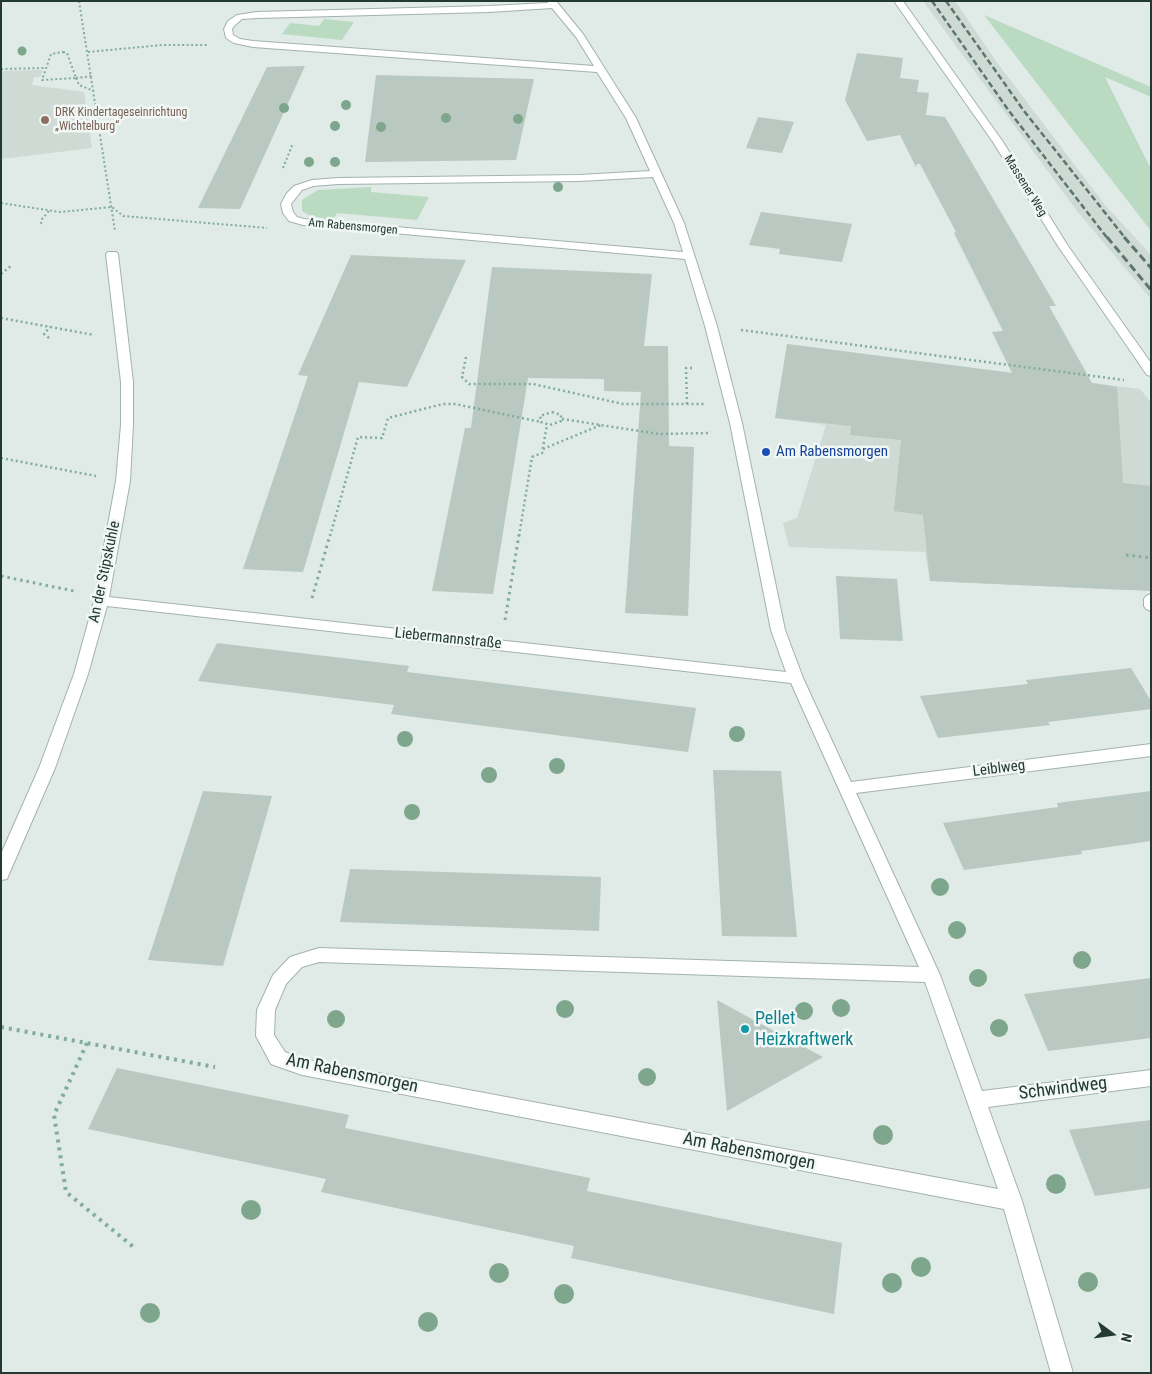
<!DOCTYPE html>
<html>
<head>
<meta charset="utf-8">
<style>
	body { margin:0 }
	#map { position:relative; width:1152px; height:1374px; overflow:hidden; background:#e0eae6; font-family:"Roboto Condensed",sans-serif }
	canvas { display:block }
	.frame { position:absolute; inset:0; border:2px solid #223a33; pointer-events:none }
	.north { position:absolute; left:1087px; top:1309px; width:50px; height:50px; -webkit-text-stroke:4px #f1f7f4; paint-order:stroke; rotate:104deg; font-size:14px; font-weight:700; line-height:20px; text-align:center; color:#223a33 }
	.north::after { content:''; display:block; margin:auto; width:18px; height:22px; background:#223a33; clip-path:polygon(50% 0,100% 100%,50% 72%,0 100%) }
</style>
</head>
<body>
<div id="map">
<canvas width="1152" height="1374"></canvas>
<div class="frame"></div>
<div class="north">N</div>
</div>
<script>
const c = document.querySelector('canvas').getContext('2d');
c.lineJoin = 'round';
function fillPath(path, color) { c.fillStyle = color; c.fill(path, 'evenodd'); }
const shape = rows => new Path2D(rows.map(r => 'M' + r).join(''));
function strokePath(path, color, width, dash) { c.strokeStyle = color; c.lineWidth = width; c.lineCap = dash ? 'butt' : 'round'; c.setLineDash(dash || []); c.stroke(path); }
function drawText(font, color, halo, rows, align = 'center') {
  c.font = font + ' "Roboto Condensed",sans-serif'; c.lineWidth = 5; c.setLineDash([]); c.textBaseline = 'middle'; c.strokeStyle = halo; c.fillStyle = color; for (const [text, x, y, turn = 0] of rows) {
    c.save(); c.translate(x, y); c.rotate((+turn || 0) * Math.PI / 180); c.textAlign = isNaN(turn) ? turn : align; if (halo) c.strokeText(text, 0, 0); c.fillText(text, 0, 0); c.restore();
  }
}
const built = shape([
	[923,1,955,1,998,64,1105,205,1151,255,1151,299,1077,211],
	[43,70,40,77,34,77,32,85,84,92,92,148,1,159,1,71],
	[787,344,1140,389,1151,402,1151,567,1125,584,1123,590,930,581,925,552,789,547,783,523,797,518,826,425,775,418]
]);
const green = shape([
	[984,15,1151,87,1151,97,1105,77,1151,169,1151,231],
	[324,19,354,22,342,40,282,34,290,23,319,26],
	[371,187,371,192,429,197,417,220,337,213,333,219,326,219,309,215,302,211,302,200,318,190]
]);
const building = shape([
	[857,53,903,58,900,78,919,80,917,92,929,93,926,115,945,117,1056,306,1049,306,1092,383,1117,387,1123,483,1151,486,1151,591,930,581,923,515,894,511,901,440,850,435,851,426,775,418,787,344,1012,373,992,332,1003,331,954,233,956,232,920,164,917,164,916,167,900,135,867,141,845,100],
	[305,66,240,209,198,208,267,67],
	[376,75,534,79,516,160,365,162],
	[758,117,794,122,782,153,746,148],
	[761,212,852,224,842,262,779,254,780,249,749,245],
	[351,255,466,260,407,387,359,382,303,572,243,569,308,376,298,375],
	[492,267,652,274,644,346,668,346,669,446,694,447,688,616,625,613,641,392,604,391,604,379,528,378,493,594,432,591,465,428,471,428],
	[836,576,897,579,903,641,840,639],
	[217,643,409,666,407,672,696,708,688,752,391,714,394,705,198,681],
	[1131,668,1151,701,1151,709,1048,722,1050,725,938,738,920,696,1028,684,1026,680],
	[713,770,781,771,797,937,722,936],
	[203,791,272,796,223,966,148,960],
	[1151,791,1151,841,1081,851,1082,854,964,870,943,823,1058,807,1057,803],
	[350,869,601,877,599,931,340,922],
	[1151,978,1151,1038,1048,1051,1024,994],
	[717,1000,750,1018,823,1057,727,1111],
	[117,1068,349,1115,345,1128,590,1178,587,1191,842,1243,834,1314,571,1258,574,1246,321,1192,326,1179,88,1129],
	[1151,1120,1151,1188,1095,1196,1069,1130]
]);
const pathFar3 = shape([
	[79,1,115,231],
	[63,52,67,53,76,78,42,80,51,54,63,52],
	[88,52,162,45,207,45],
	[1,69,46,68],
	[76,78,79,85,94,91],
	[76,78,92,76],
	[283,168,293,143],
	[1,203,60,212,112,207,123,216,267,228],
	[41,224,42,219,49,211]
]);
const pathFar2 = shape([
	[1,274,12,265],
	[1,318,94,335],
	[741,330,1124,380],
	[49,338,44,334,50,327],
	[466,357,462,377,469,384,533,384,623,404,704,404],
	[687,404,686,368,693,368],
	[552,412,561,415,561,421,550,425,541,422,540,416,552,412],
	[562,419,659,434,710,433],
	[543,449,601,425],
	[1,458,96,476],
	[330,536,358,437,382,438,388,418,443,404,455,404,541,422],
	[519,536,532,457,542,453,547,425]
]);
const pathFar1 = shape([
	[1126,555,1151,558],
	[1,576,74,591],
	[312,598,330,535],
	[505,620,519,535]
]);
const path = shape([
	[1,1027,215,1067],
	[87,1043,54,1115,66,1192,136,1249]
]);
const minor = shape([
	[547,1,556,1,583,34,636,118,684,223,717,326,742,423,785,630,803,678,851,782,1151,744,1151,756,856,793,940,975,982,1091,1151,1070,1151,1086,988,1107,1022,1201,1073,1373,1051,1373,1004,1209,302,1075,271,1064,256,1036,257,1010,273,975,290,957,319,948,919,967,791,683,107,606,88,674,55,768,9,874,7,879,1,880,1,854,39,768,74,674,94,601,116,481,121,425,121,382,106,254,108,252,116,252,118,254,133,382,133,425,130,481,109,597,786,672,771,630,730,423,705,326,685,259,303,225,289,221,283,213,281,204,287,193,294,186,312,180,338,178,579,175,650,171,626,118,597,72,253,47,234,43,226,38,224,29,228,21,237,15,257,12,489,6,548,3,547,1],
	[552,8,576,37,594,66,253,41,240,39,233,35,232,29,235,25,242,19,257,18,489,12,552,8],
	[653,177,674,223,683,252,304,219,297,217,293,212,291,204,302,190,313,186,338,184,579,181,653,177],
	[319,962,925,982,998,1189,303,1059,285,1052,274,1035,275,1010,286,984,302,967,319,962],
	[894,1,903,1,1003,142,1068,246,1151,363,1151,376,1147,375,1058,246,993,142,894,1],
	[1151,594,1151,611,1146,609,1144,606,1144,599,1146,596,1151,594]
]);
const railFar1 = shape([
	[932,1,1009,111,1108,239],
	[946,1,1024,111,1126,239]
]);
const rail = shape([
	[1107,237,1151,290],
	[1124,237,1151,268]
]);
const trees = [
	[22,51,4.5],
	[346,105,5],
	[284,108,5],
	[446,118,5],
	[518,119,5],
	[335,126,5],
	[381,127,5],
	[309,162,5],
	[335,162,5],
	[558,187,5],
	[737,734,8],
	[405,739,8],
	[557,766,8],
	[489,775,8],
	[412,812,8],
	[940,887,9],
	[957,930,9],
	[1082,960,9],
	[978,978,9],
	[841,1008,9],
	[565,1009,9],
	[804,1011,9],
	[336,1019,9],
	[999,1028,9],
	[647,1077,9],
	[883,1135,10],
	[1056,1184,10],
	[251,1210,10],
	[921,1267,10],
	[499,1273,10],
	[1088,1282,10],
	[892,1283,10],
	[564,1294,10],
	[150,1313,10],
	[428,1322,10]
];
const markers = [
	[45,120,5,"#8d6e63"],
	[766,452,5,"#1a4fb4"],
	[745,1029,5,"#0f9aa8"]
];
const farEducationnames = [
	["DRK Kindertageseinrichtung",55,113],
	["„Wichtelburg“",55,127]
];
const farStreetnames = [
	["Massener Weg",1025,186,58],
	["Am Rabensmorgen",353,227,5]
];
const transitNames = [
	["Am Rabensmorgen",776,452]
];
const streetNames = [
	["An der Stipskuhle",105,572,-78],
	["Liebermannstraße",448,639,6],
	["Leiblweg",999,769,-7]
];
const nearCulturenames = [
	["Pellet",755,1019],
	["Heizkraftwerk",755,1040]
];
const nearStreetnames = [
	["Am Rabensmorgen",352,1074,12],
	["Schwindweg",1063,1089,-7],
	["Am Rabensmorgen",749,1152,11]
];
fillPath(built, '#cfdad5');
fillPath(green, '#badbc2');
fillPath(building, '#b9c8c1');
strokePath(minor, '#a3b2ad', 2);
strokePath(pathFar3, '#82ac9e', 2, [2, 2.5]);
strokePath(pathFar2, '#82ac9e', 2.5, [2, 3]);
strokePath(pathFar1, '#82ac9e', 3, [2.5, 4]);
strokePath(path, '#82ac9e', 4, [3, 5]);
fillPath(minor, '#fff');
strokePath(railFar1, '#5c766e', 2.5, [6, 3]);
strokePath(rail, '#5c766e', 3, [8, 4]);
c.fillStyle = '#7ea68d';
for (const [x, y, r] of trees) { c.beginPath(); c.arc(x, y, r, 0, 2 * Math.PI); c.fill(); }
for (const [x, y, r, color] of markers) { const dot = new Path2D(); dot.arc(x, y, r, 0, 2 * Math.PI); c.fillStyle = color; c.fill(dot); strokePath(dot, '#f1f7f4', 2); }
drawText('12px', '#785e54', '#f1f7f4', farEducationnames, 'left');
drawText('12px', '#223a33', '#f1f7f4', farStreetnames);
drawText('15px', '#164399', '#f1f7f4', transitNames, 'left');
drawText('15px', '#223a33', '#f1f7f4', streetNames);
drawText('18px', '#0d838f', '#f1f7f4', nearCulturenames, 'left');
drawText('18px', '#223a33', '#f1f7f4', nearStreetnames);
</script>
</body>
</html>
